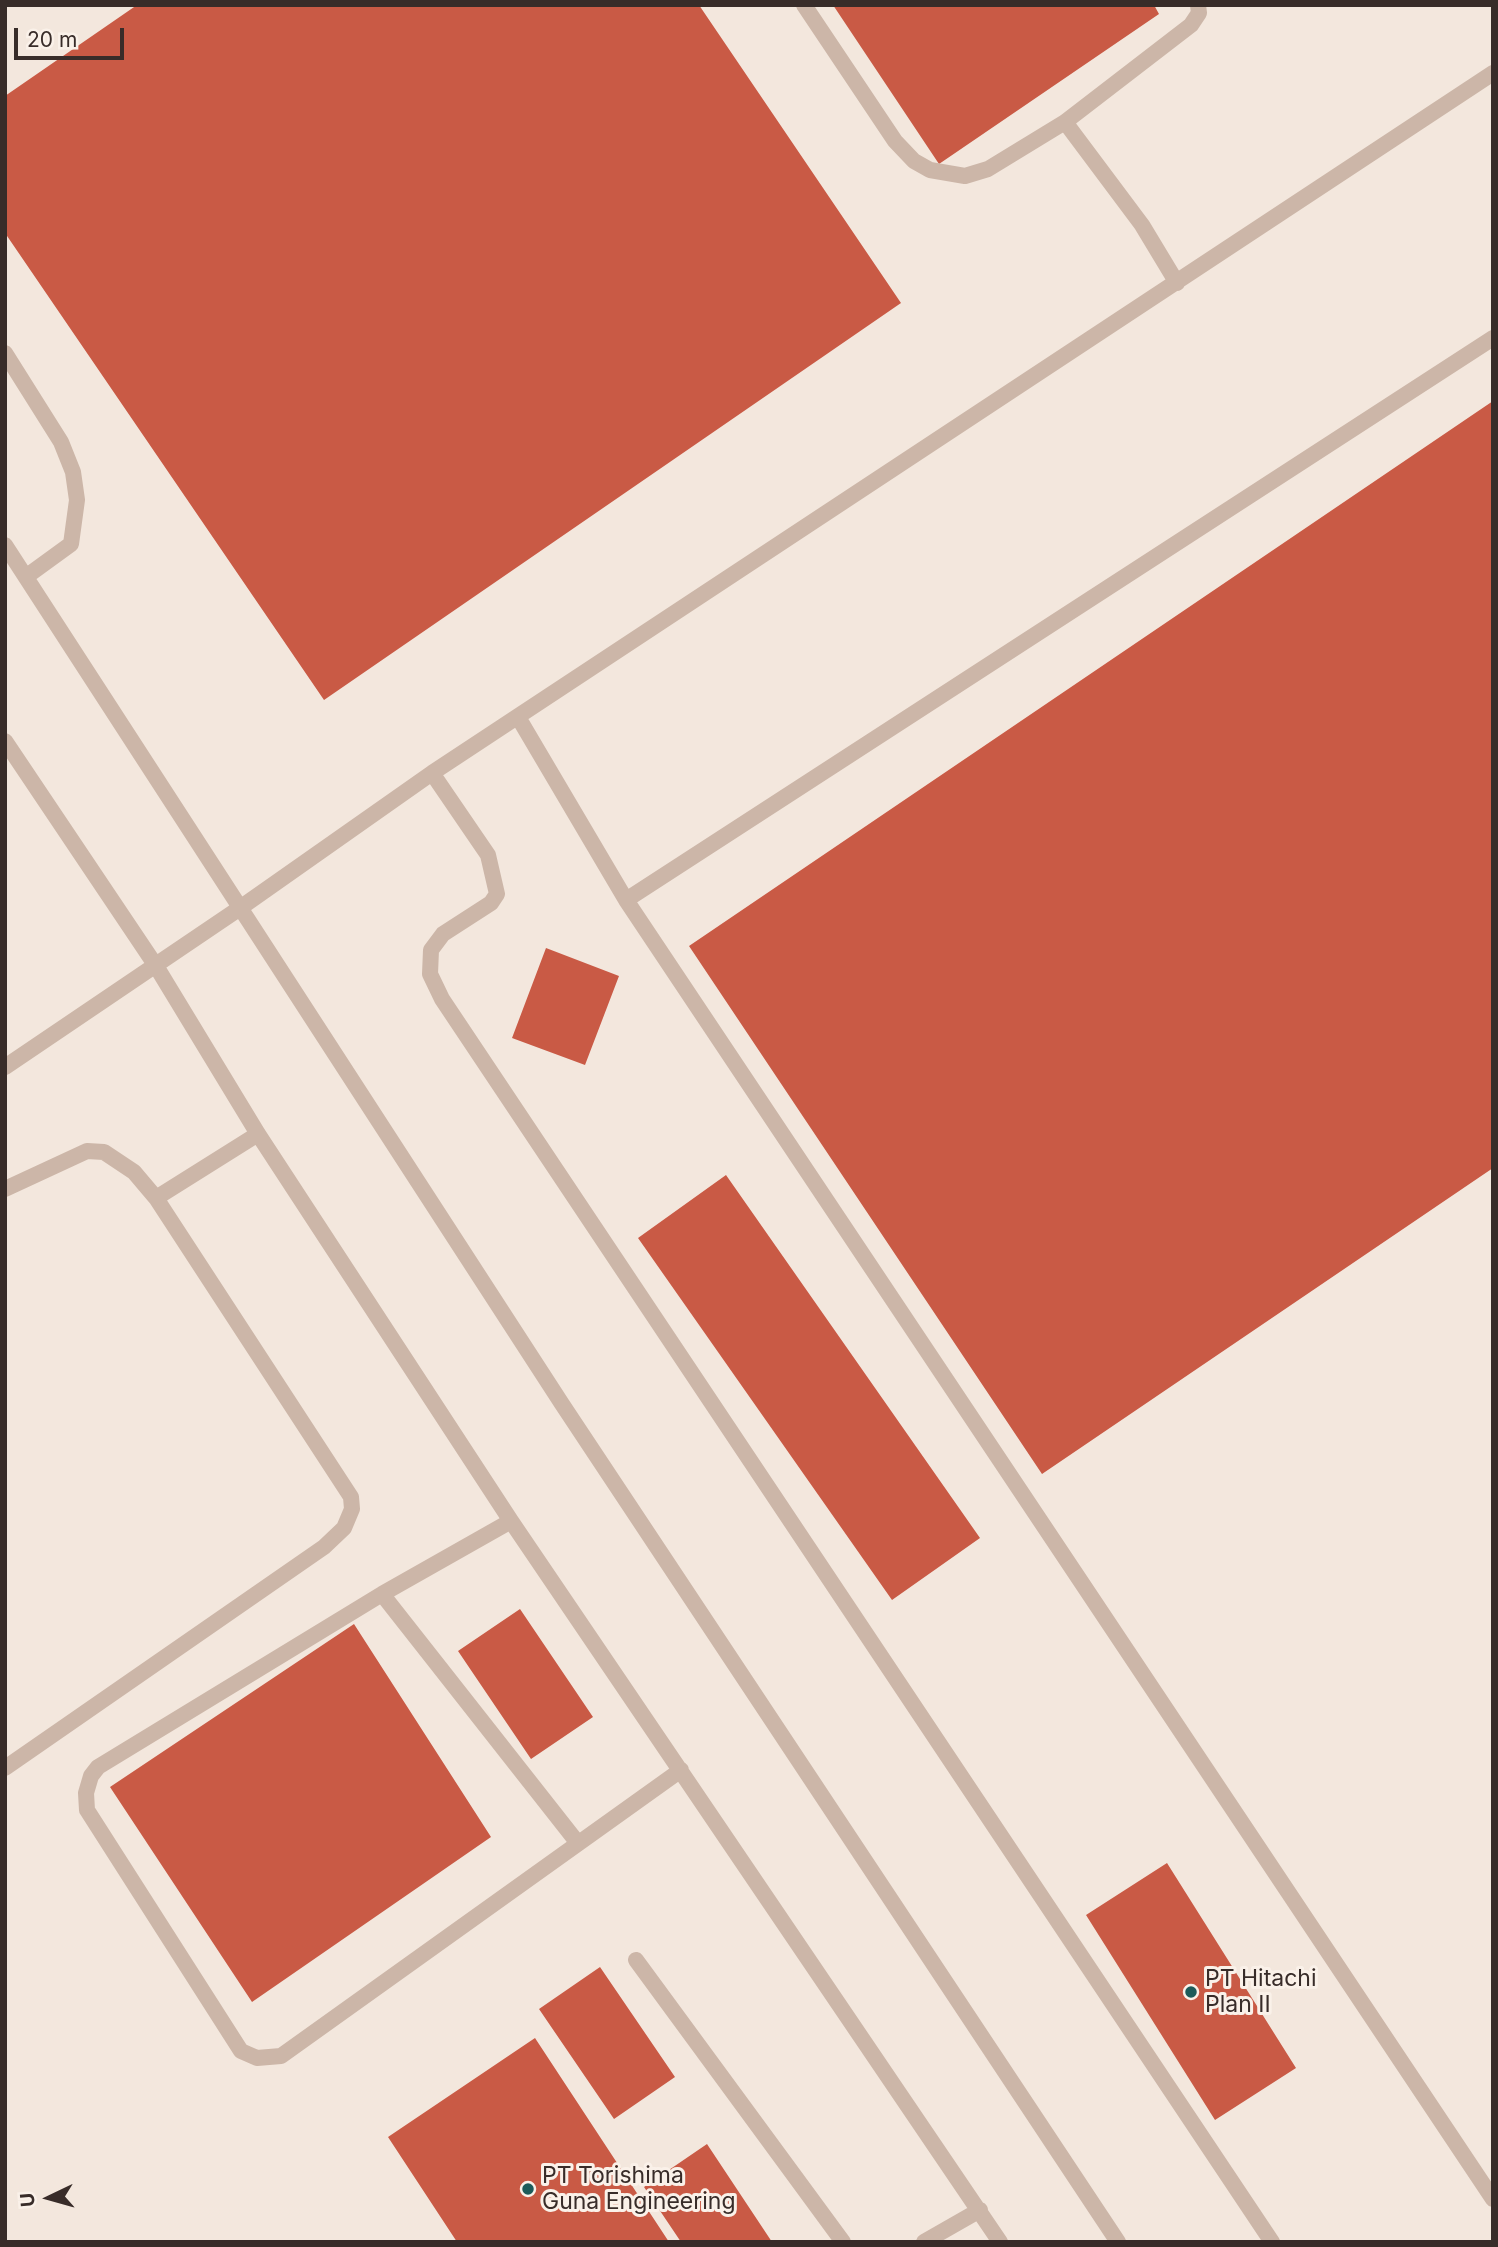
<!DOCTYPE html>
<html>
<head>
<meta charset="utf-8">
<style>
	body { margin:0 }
	#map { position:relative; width:1498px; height:2247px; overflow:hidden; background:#f3e7dd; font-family:Inter,sans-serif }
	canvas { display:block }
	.frame { position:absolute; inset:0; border:7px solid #382c29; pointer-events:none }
	.north { position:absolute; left:14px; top:2163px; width:70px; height:70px; -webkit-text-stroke:5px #faf1e9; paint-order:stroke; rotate:265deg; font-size:19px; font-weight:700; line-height:28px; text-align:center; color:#382c29 }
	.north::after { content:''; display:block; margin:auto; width:24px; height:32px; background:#382c29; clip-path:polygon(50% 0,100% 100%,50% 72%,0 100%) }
	.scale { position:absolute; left:14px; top:28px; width:110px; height:32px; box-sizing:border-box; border:4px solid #382c29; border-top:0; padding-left:9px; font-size:21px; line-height:24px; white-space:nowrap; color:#382c29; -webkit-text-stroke:5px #faf1e9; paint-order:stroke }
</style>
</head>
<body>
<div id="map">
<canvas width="1498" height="2247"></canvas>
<div class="frame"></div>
<div class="north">U</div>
<div class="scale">20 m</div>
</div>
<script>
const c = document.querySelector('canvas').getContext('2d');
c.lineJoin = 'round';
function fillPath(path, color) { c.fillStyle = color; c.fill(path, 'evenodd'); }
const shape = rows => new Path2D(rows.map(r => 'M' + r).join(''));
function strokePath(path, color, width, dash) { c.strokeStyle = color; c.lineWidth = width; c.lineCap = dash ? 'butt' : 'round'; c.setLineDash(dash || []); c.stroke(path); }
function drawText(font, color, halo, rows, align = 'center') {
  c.font = font + ' Inter,sans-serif'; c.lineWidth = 6; c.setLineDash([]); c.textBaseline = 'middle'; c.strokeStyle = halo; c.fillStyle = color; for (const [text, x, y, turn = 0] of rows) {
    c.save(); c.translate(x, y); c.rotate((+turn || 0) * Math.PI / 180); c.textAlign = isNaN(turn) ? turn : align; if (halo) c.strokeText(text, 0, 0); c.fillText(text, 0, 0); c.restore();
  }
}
const building = shape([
	[137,5,699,5,901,303,324,700,5,233,5,96],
	[833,5,1154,5,1159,14,939,164],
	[1493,401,1493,1168,1042,1474,689,946],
	[546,948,619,976,585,1065,512,1038],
	[726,1175,980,1538,892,1600,638,1238],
	[520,1609,593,1717,531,1759,458,1651],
	[354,1624,491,1837,252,2002,110,1787],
	[1167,1863,1296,2068,1215,2120,1086,1915],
	[600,1967,675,2077,614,2119,539,2009],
	[535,2038,669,2242,457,2242,388,2137],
	[707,2144,772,2242,681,2242,644,2187]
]);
const service = shape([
	[804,5,895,141,914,161,930,170,965,176,988,169,1065,122,1191,25,1199,13,1198,5],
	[1065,122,1142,225,1177,283],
	[5,353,61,442,73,472,77,500,71,544,27,576],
	[5,545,562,1404,1118,2242],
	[518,717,626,900,1493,2199],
	[5,741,156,966,258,1134,511,1521,1000,2242],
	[432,773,488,855,497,894,491,903,443,934,431,950,430,974,442,999,1272,2242],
	[626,900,1493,338],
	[5,1067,240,908,432,773,1493,73],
	[5,1189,87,1151,104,1152,134,1172,156,1198],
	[511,1521,382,1594,98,1767,91,1776,86,1793,87,1810,241,2051,257,2058,281,2056,681,1770],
	[382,1594,577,1842],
	[5,1768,324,1547,344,1528,352,1509,351,1497,156,1198,258,1134],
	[636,1960,843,2242],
	[924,2242,980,2210]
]);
const markers = [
	[1191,1992,7,"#1d5b5a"],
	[528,2189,7,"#1d5b5a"]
];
const poiNames = [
	["PT Hitachi",1205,1979],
	["Plan II",1205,2005],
	["PT Torishima",542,2176],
	["Guna Engineering",542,2202]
];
fillPath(building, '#c95a45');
strokePath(service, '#ccb6a8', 16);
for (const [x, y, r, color] of markers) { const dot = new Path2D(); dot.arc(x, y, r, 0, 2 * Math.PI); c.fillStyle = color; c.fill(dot); strokePath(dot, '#faf1e9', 2.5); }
drawText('23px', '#382c29', '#faf1e9', poiNames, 'left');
</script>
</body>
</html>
